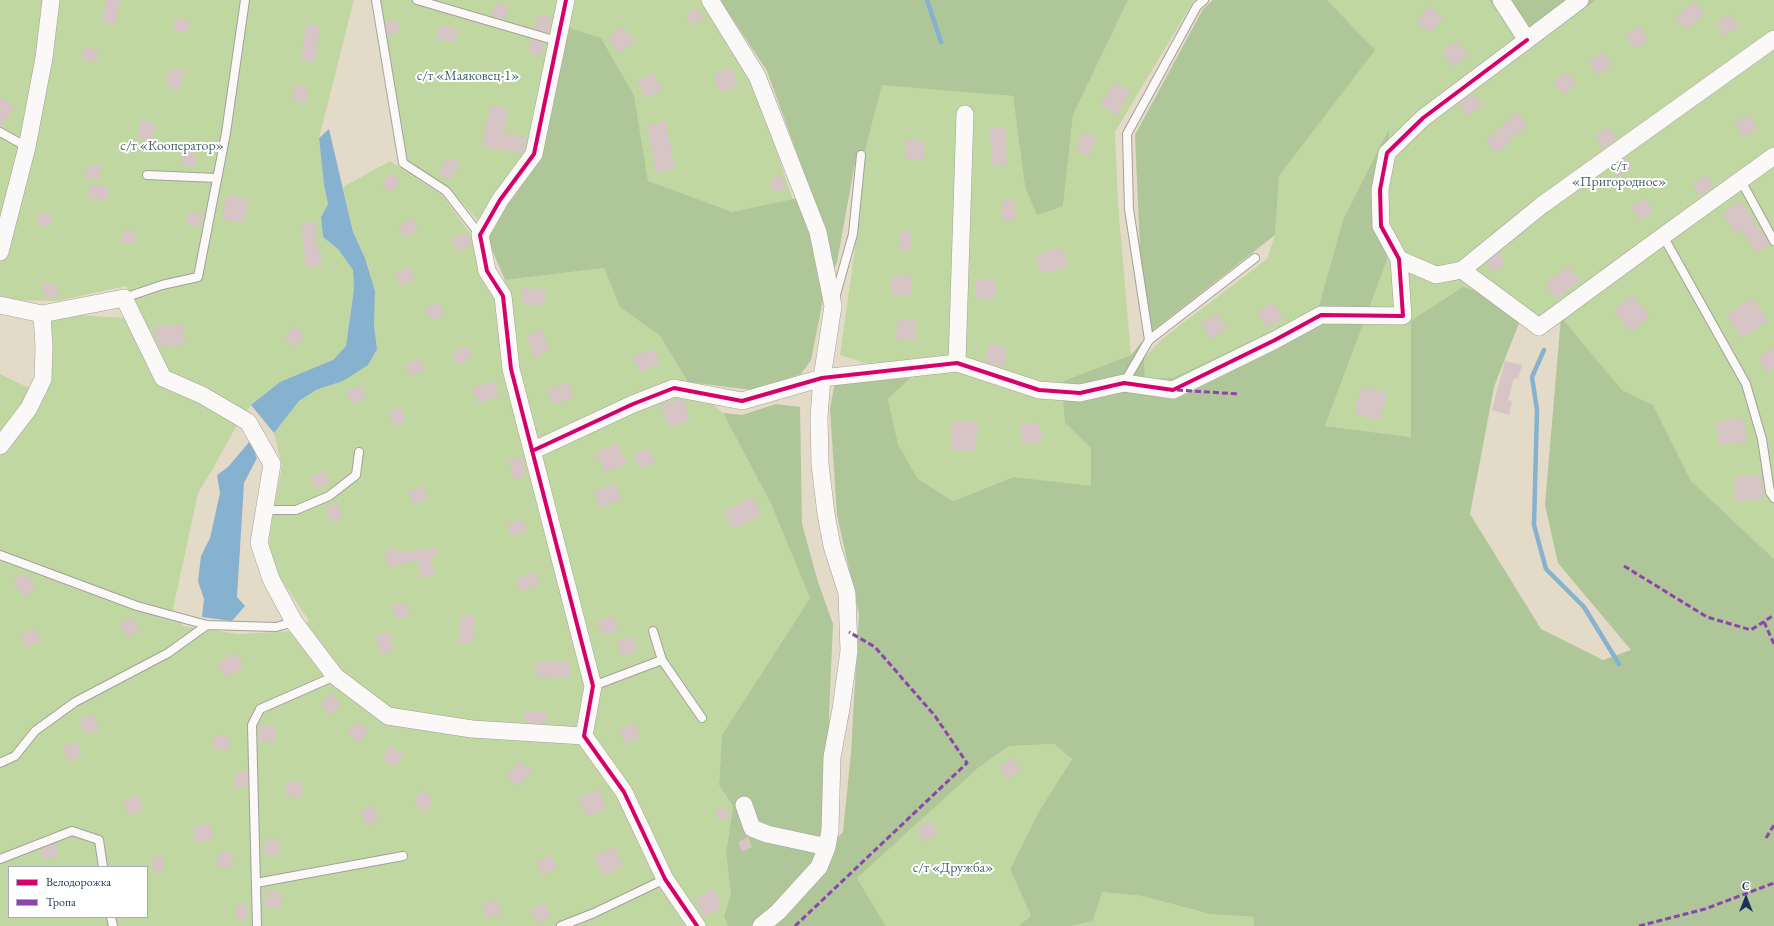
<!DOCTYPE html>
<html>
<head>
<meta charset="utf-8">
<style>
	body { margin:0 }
	#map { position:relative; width:1774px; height:926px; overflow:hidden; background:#e4dac8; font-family:"EB Garamond",serif }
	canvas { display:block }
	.legend { position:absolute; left:8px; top:866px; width:140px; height:52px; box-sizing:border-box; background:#fff; border:1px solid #a4acbf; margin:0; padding:5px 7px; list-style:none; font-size:12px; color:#1b2f5e }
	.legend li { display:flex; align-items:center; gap:8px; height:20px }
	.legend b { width:20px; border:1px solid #a4acbf }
	.north { position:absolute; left:1726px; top:878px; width:40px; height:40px; -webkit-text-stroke:3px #fff; paint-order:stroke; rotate:0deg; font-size:11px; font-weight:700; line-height:16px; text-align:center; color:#1b2f5e }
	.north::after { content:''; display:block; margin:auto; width:14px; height:18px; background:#1b2f5e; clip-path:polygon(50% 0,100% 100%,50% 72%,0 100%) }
</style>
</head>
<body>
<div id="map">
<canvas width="1774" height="926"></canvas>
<ul class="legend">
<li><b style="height:5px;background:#d6006c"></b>Велодорожка</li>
<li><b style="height:5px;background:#8e44ad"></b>Тропа</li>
</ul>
<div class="north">С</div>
</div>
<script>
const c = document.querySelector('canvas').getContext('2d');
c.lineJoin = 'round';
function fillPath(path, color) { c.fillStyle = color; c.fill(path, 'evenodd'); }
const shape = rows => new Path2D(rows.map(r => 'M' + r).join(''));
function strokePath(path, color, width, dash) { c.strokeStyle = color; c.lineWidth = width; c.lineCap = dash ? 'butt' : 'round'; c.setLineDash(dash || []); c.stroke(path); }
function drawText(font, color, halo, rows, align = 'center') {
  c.font = font + ' "EB Garamond",serif'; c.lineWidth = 4; c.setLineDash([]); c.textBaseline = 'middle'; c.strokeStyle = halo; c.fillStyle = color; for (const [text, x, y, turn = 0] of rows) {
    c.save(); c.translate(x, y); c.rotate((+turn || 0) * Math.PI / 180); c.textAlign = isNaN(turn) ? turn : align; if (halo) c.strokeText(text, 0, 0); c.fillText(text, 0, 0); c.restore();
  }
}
const green = shape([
	[0,0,354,0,319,138,328,204,321,217,323,237,338,249,353,270,354,289,346,346,333,360,309,371,251,405,237,425,212,470,198,493,173,609,183,626,239,634,292,631,309,621,277,573,269,546,272,518,282,466,274,433,299,401,316,390,343,381,377,349,374,324,375,291,365,258,353,232,343,187,390,161,443,196,472,236,492,287,505,280,604,268,620,307,660,336,688,382,723,413,771,504,810,598,722,735,719,785,733,806,726,853,731,894,724,916,728,926,0,926,0,374,46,396,52,371,50,322,74,315,128,318,143,324,126,286,57,301,5,300,0,298],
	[9,867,147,867,147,917,9,917],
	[378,0,702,0,753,80,793,200,732,212,648,182,634,95,601,38,530,156,479,222,450,189,407,160],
	[1128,0,1194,0,1115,132,1118,204,1131,355,1071,378,1066,423,1091,448,1091,487,1014,477,953,501,918,479,898,444,888,399,910,377,840,355,857,234,865,151,882,84,1013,96,1025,187,1063,206,1073,115],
	[1327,0,1489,0,1524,52,1596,0,1774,0,1774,559,1691,481,1653,405,1622,390,1561,317,1519,323,1493,296,1411,321,1411,437,1325,426,1387,260,1389,206,1389,130,1343,220,1318,309,1173,379,1145,379,1144,358,1162,339,1267,259,1275,235,1279,176,1374,50],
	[1054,744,1072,759,1038,813,1010,869,1031,916,1018,926,886,926,857,878,977,769,1009,746],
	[1102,892,1142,896,1210,914,1253,917,1254,926,1071,926,1093,921]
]);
const forest = shape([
	[720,0,1128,0,1073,115,1063,206,1037,215,1025,187,1013,96,882,85,865,151,857,152,837,262,825,289,811,360,801,374,752,390,688,382,660,336,620,307,604,268,505,280,487,238,507,204,542,157,567,27,601,38,634,95,648,181,732,212,812,195,767,71],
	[1213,0,1327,0,1375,50,1279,176,1275,235,1152,331,1144,358,1145,379,1173,378,1318,309,1343,220,1389,129,1389,206,1387,260,1325,426,1411,437,1411,321,1463,287,1493,296,1519,323,1494,387,1470,514,1541,629,1603,660,1631,650,1558,563,1545,505,1561,317,1622,390,1653,405,1691,481,1774,559,1774,926,1254,926,1253,917,1210,914,1142,896,1102,892,1093,921,1071,926,1018,926,1031,916,1010,869,1038,813,1072,759,1054,744,1009,746,977,769,857,878,886,926,728,926,724,916,731,894,726,853,733,806,719,785,722,735,810,598,771,504,723,413,742,415,776,404,800,407,802,524,818,582,833,624,829,715,835,840,843,832,851,753,859,614,837,515,830,409,835,382,844,380,910,378,888,399,898,444,918,479,953,501,1014,477,1091,486,1091,448,1065,423,1062,383,1071,378,1131,355,1144,339,1135,135,1203,9],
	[1489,0,1596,0,1524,52]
]);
const water = shape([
	[329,129,353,232,365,258,375,291,374,324,377,349,368,365,343,381,316,390,299,401,274,433,251,405,280,382,333,360,346,346,354,289,353,270,338,249,323,237,321,217,328,204,324,184,319,138],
	[250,441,257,458,244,483,237,597,245,606,232,621,202,617,204,599,198,581,201,556,210,538,220,493,217,475,228,467]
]);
const stream = shape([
	[927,0,941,42],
	[1544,350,1532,377,1537,410,1534,525,1546,569,1584,607,1619,664]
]);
const building = shape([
	[106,0,120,0,116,24,102,22],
	[1695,1,1705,14,1686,30,1675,17],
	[496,3,509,8,505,20,491,15],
	[1428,6,1443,18,1430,33,1416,21],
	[698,8,704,19,691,25,685,14],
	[1730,13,1739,27,1724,36,1716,22],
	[538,14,552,17,548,33,534,29],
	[175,19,189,19,188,32,174,31],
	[398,20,399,32,387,34,385,22],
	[306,24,320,26,315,62,301,60],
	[439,25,458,29,455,43,436,39],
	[623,26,635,42,619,53,608,37],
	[1639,26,1649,39,1636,49,1625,36],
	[531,39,545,43,541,56,528,52],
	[1456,40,1469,54,1454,67,1444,55,1444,50],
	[84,47,99,50,97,62,82,60],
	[1602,51,1612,64,1599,75,1588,62],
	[732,68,738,86,720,92,713,74],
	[169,69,183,70,181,89,167,88],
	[1566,72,1577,84,1563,95,1553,82],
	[655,73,662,91,644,98,637,80],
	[1114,82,1131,91,1117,115,1100,105],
	[294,85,308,87,306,102,292,100],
	[1473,93,1482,105,1469,116,1459,104],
	[0,98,14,106,1,127,0,127],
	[490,105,508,109,504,133,527,137,525,150,522,153,482,146],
	[1517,112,1528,125,1508,141,1509,143,1496,153,1486,140],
	[1749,114,1758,128,1743,137,1734,123],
	[140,120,154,122,152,141,138,139],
	[666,122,675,169,656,173,647,125],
	[1609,127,1617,139,1603,149,1595,136],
	[990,128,1005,128,1007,166,992,166,992,143,990,143],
	[1083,132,1096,137,1089,156,1076,151],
	[906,140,925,141,924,160,905,159],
	[182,153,196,154,196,166,181,166],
	[447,157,460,163,451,180,438,174],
	[1626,157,1633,167,1618,176,1612,167],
	[87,165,101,166,100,179,86,178],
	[390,173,401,181,391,193,381,185],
	[1707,175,1714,187,1700,197,1692,184],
	[782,176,786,189,774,193,770,179],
	[90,184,109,187,107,201,88,198],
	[226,195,249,199,244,223,222,219],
	[1645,198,1654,212,1639,220,1631,206],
	[1016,200,1016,220,1001,221,1001,201],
	[1740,201,1770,244,1756,253,1742,230,1736,234,1722,214],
	[188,212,203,213,202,226,188,225],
	[38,213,52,214,52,226,38,226],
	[411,218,419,229,406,238,398,228],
	[316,222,317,252,320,252,322,265,306,268,303,248,302,223],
	[121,231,136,232,135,244,121,244],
	[900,231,912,232,910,251,899,250],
	[466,232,471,245,457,251,451,239],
	[1063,248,1068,267,1040,273,1036,254],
	[1499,252,1506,264,1492,272,1486,263],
	[1568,266,1580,280,1557,299,1545,285],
	[410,267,415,279,400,286,395,273],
	[892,275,912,276,910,296,891,295],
	[976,279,996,280,994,299,975,298],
	[44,284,58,285,57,297,43,297],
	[522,288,545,289,544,306,521,304],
	[1632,295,1650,316,1632,332,1613,311],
	[1752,298,1768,321,1742,338,1727,315],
	[439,302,445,314,430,321,425,308],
	[1273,302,1283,318,1267,328,1257,312],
	[1217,313,1227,329,1211,339,1201,323],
	[897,320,917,321,915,340,896,339],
	[183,324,185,344,159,347,156,340,154,327],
	[294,326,305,335,295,347,284,339],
	[543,330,549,352,533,357,527,335],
	[467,346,472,358,458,365,452,353],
	[987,346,1006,346,1005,366,995,365,986,362],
	[1774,348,1774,368,1766,372,1758,358],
	[655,349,660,365,638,372,633,356],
	[419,358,425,370,410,376,405,364],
	[1505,361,1522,365,1518,379,1514,378,1508,400,1512,401,1509,415,1492,410],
	[494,381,499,397,477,403,472,388],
	[569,382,574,398,552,404,547,389],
	[362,386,366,399,351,404,346,391],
	[1361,387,1387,393,1380,420,1355,414],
	[680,399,684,400,690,420,668,428,661,405],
	[401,407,406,422,393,426,389,411],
	[1743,418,1747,442,1719,445,1716,422],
	[953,420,978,422,975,451,950,449],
	[1040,423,1042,442,1022,444,1021,424],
	[617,443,627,463,606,473,595,453],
	[648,448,655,462,640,469,633,455],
	[521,456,526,476,514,480,508,460],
	[324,471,330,483,316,489,310,477],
	[1761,474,1764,498,1736,502,1733,478],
	[616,484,621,500,599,507,594,491],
	[423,486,428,499,413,504,408,491],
	[753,497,761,515,733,529,724,511],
	[339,503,342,519,329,521,326,506],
	[524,519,527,532,511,536,508,523],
	[437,548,438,556,431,557,434,576,420,578,418,560,388,567,384,552,397,549,398,552],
	[24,572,36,589,24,597,12,581],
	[535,572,540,585,520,591,516,579],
	[407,603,410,616,395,619,392,606],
	[462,614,475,616,472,644,458,643],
	[614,616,618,631,602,635,598,620],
	[131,617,140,630,128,638,119,625],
	[34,628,41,641,27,648,20,635],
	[390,632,393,652,380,655,376,635],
	[632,636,637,651,621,656,617,641],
	[235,652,244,667,226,678,217,663],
	[550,661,550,662,570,661,570,677,537,678,536,662],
	[332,693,342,705,331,715,320,704],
	[524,711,545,711,545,724,524,722],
	[95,715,99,730,83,733,80,718],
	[357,721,369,731,359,743,347,733],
	[636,724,640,739,624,743,620,728],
	[260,726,276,726,275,742,260,741],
	[228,734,229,749,214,750,213,735],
	[77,741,82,756,67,761,63,746],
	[389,746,403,753,396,767,382,760],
	[1011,757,1021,769,1008,779,999,767],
	[520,761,532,771,518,787,506,777],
	[236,772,247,772,247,788,236,788],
	[286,781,302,781,301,797,286,796],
	[598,789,607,808,587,817,578,798],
	[420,790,434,797,427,811,414,804],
	[138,795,143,810,128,815,124,800],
	[370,805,380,816,369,826,359,814],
	[725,807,730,817,719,821,715,811],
	[929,820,938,832,926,842,916,830],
	[193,825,212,825,213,840,193,841],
	[748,837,752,847,742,852,738,842],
	[265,839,280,840,280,855,264,855],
	[56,843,58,856,43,859,41,849],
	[614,847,623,866,604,876,594,856],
	[232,852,233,867,218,868,217,853],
	[551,855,557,869,542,875,536,861],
	[163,856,164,871,153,872,152,857],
	[714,889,722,908,703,916,695,898],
	[266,891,282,892,281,907,266,907],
	[498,900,500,915,485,917,483,902],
	[545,903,551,917,536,923,530,909],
	[248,904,248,920,237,920,236,905]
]);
const lane = shape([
	[376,0,403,163,446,191,480,235],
	[417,0,557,41],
	[0,132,27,147],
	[147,175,217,178],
	[1740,179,1774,241],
	[1663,236,1746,384,1762,439,1770,492,1774,498],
	[124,298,162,285,198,277,226,133,245,0],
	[835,298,853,234,861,155],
	[1149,340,1129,209,1127,134,1197,6,1204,0],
	[1124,383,1149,340,1255,258],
	[265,510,296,510,329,496,356,475,359,452],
	[0,555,137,606,207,625,276,627,294,622],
	[662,660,702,718],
	[593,686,662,660,653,631],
	[0,763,15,756,35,731,75,702,168,653,207,625],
	[0,859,72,831,99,840,103,867],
	[256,883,403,856],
	[111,917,113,926],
	[257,926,252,725,260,709,335,676],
	[561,926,594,913,665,879]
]);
const street = shape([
	[566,0,534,154,500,200,480,235,487,271,503,296,511,369,593,686,584,736,624,792,665,879,697,926],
	[710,0,757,76,818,232,833,306,822,378,819,417,820,464,826,514,832,546,847,593,849,651,841,709,832,757,830,830,827,847,819,867,778,912,761,926],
	[1501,0,1527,40,1580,0],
	[0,252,27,147,44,58,51,0],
	[1399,259,1436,275,1462,270,1539,327,1663,236,1774,156],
	[1462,270,1542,205,1774,39],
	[0,305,42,314,124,298,163,378,202,395,248,422,272,464,259,543,271,579,294,622,335,676,388,716,472,729,584,736],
	[957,363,965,114],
	[0,446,29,408,43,379,44,347,42,314],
	[532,451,633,404,674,388,742,401,822,378,957,363,1039,390,1080,393,1124,383,1173,390,1275,340,1321,315,1403,316,1399,259,1381,226,1380,190,1387,153,1423,118,1527,40],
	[744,805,752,828,767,834,827,847]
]);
const quiet = shape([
	[1177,390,1239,394],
	[1624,566,1707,617,1751,630,1774,615],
	[1764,622,1774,644],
	[1766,838,1774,825],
	[795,926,967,763,935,716,875,647,849,632],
	[1639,926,1705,909,1774,883]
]);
const cycleway = shape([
	[566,0,534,154,500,200,480,235,487,271,503,296,511,369,593,686,584,736,624,792,665,879,697,926],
	[532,451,633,404,674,388,742,401,822,378,957,363,1039,390,1080,393,1124,383,1173,390,1275,340,1321,315,1403,316,1399,259,1381,226,1380,190,1387,153,1423,118,1527,40]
]);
const parkNames = [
	["с/т «Маяковец-1»",468,76],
	["с/т «Кооператор»",172,146],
	["с/т",1619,166],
	["«Пригородное»",1619,182],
	["с/т «Дружба»",953,868]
];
fillPath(green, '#c0d7a2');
fillPath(forest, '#aec698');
fillPath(water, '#86b2cf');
strokePath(stream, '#86b2cf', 4.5);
fillPath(building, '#d7c4c4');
strokePath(lane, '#a3a09b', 10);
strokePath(street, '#a3a09b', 18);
strokePath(lane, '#fbf9f7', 8);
strokePath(street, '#fbf9f7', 17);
strokePath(quiet, '#8e44ad', 3, [6, 3]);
strokePath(cycleway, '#d6006c', 4);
drawText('14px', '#446169', '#fff', parkNames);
</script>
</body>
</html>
